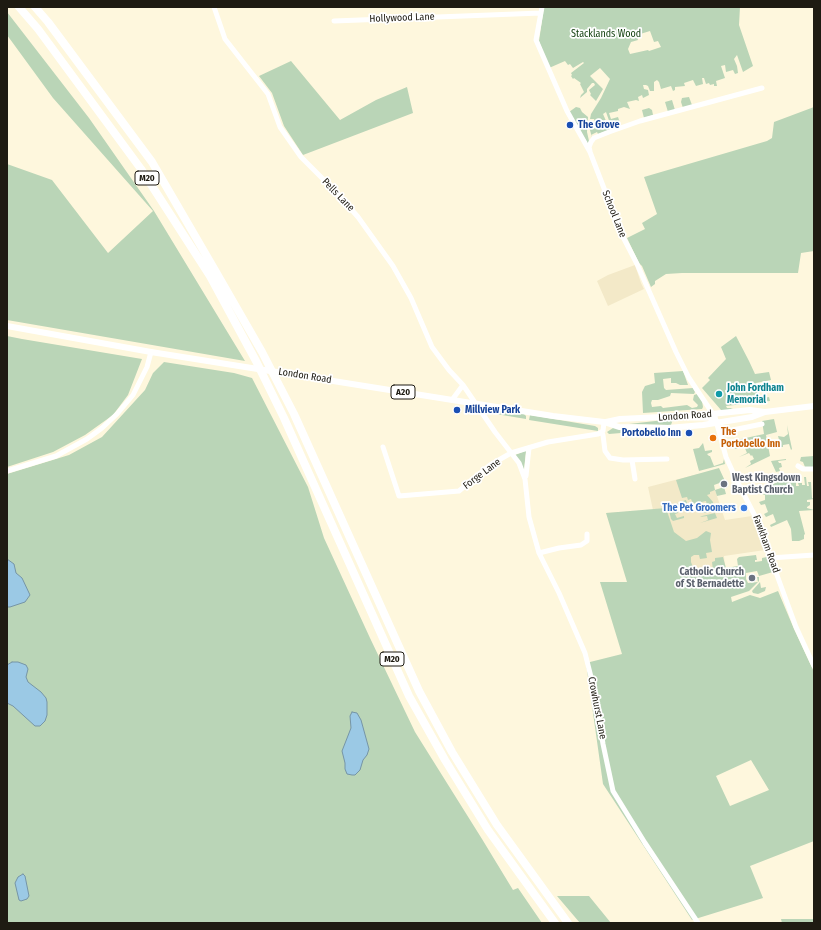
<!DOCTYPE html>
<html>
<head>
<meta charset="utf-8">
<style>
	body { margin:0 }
	#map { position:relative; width:821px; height:930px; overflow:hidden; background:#fef7dd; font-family:"Fira Sans Condensed",sans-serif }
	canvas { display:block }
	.frame { position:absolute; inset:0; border:8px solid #1e1b12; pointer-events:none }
</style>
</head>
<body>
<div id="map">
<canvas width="821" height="930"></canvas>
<div class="frame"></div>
</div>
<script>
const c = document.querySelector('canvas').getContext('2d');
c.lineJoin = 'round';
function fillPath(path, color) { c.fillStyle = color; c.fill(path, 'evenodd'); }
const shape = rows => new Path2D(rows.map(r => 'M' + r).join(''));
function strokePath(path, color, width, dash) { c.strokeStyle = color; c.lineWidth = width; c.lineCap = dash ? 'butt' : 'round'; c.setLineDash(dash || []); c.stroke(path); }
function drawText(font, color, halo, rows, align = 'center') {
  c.font = font + ' "Fira Sans Condensed",sans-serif'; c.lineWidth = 3.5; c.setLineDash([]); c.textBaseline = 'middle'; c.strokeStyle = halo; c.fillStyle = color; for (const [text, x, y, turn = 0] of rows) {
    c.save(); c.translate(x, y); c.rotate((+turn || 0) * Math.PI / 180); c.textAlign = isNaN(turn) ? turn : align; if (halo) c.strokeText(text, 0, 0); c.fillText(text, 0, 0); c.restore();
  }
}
const built = shape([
	[635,265,641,283,644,289,608,306,597,281,608,275],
	[698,474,715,490,725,520,752,516,765,550,724,556,725,568,687,574,606,513,653,510,648,487]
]);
const green = shape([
	[544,7,740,7,739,25,753,66,743,72,737,55,734,59,737,66,738,73,735,74,733,70,726,72,725,65,721,66,725,78,716,81,717,86,714,86,714,84,710,85,709,83,706,84,704,78,702,78,703,84,696,86,693,80,684,83,685,86,675,87,675,90,673,91,671,86,661,89,659,82,657,80,654,82,654,91,650,91,648,86,646,85,643,85,644,89,648,90,649,95,643,98,642,95,638,97,639,101,636,100,627,102,630,109,624,107,618,109,618,111,609,113,611,119,618,117,621,126,612,129,606,112,603,114,610,130,598,134,597,132,591,135,592,138,589,126,590,124,593,129,597,127,596,124,598,123,597,121,595,122,594,119,590,119,591,114,601,98,610,79,600,68,590,76,603,89,596,101,590,95,591,94,589,90,595,85,594,83,592,83,587,89,587,92,580,98,581,95,584,92,580,84,581,83,574,78,573,79,571,76,572,75,571,73,584,63,583,62,573,68,570,64,568,65,565,61,549,68,539,41],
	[650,31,654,42,658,41,661,47,649,51,648,50,630,54,628,49,631,42,638,40,637,35],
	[7,12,89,118,154,211,245,361,7,320,7,164,52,180,108,253,153,211,53,98,7,35],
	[291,61,340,120,376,100,407,87,413,113,303,155,284,126,272,93,259,76],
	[689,97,692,105,683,108,681,102,682,98],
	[672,100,675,110,668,112,665,102],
	[576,107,580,108,582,112,588,117,587,132,589,141,588,144,569,112],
	[814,107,814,251,801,253,798,273,682,273,666,274,655,281,655,284,651,287,642,266,639,263,627,238,645,229,642,223,657,214,644,177,767,141,772,138,774,122],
	[649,108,652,110,653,115,644,118,642,110],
	[7,336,22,339,142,359,128,395,113,415,85,435,53,452,7,467],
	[736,336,749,361,755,374,769,372,771,380,756,383,758,399,769,397,770,401,726,406,727,408,733,408,728,410,721,410,702,388,710,380,708,378,726,359,721,347],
	[164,362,234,373,252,378,308,487,324,538,370,638,415,732,482,839,513,890,518,888,542,923,7,923,7,474,69,455,102,437,145,390,153,373],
	[683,371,688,385,680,385,676,383,671,383,671,378,663,379,664,388,666,390,693,388,695,392,694,394,671,393,670,396,658,400,652,400,651,403,652,407,661,406,663,408,687,405,692,408,697,407,698,405,693,400,694,395,697,394,702,401,703,407,702,409,643,413,642,392,645,386,655,383,654,373],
	[484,408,524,414,526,416,526,419,484,412,483,409],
	[530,415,595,426,598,428,598,431,529,420],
	[673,419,671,425,629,424],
	[774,419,777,432,766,435,770,456,745,468,751,464,750,461,754,459,752,455,751,456,749,453,739,457,747,453,744,446,736,449,734,448,732,441,764,434,762,421],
	[787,425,792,449,791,450,789,444,783,445,783,447,781,447,778,436,784,437,788,434],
	[613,428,671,431,673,432,633,432,609,434,607,432],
	[703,443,705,451,712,450,712,452,707,454,709,456,710,456,714,466,723,463,724,459,725,464,699,471,693,449,699,448],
	[525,451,526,451,524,470,515,455],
	[814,456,814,468,805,467,803,462,800,461,801,457],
	[786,459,786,460,778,461,779,463,781,463,782,467,779,468,780,471,776,472,771,461],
	[719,468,725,481,714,485,715,490,724,487,726,494,717,496,715,490,710,492,710,494,707,495,713,502,714,511,703,513,702,512,708,510,706,501,693,504,691,499,688,500,687,497,682,498,676,480],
	[782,472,784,475,783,476,788,479,786,481,788,483,794,477,796,477,796,486,799,486,798,483,802,483,802,485,805,485,804,477,806,477,807,486,809,486,808,482,811,482,812,498,814,499,807,500,807,502,810,502,810,505,807,507,807,508,814,510,799,511,805,534,804,535,804,539,799,541,792,541,791,529,787,520,771,527,770,525,776,522,773,514,766,517,764,514,768,512,765,504,761,505,759,502,765,500,765,495,762,495,765,494,763,490,755,494,755,492,780,481,778,474],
	[686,500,688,506,677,508,678,513,675,514,677,518,684,516,684,518,673,521,671,519,668,506,682,503,683,501],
	[666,508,674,532,686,541,697,538,706,531,711,533,710,540,712,552,706,553,707,558,700,559,699,555,694,555,691,557,691,562,695,573,713,570,712,562,715,561,715,558,723,557,726,568,738,566,737,559,739,557,756,555,757,560,755,560,755,562,762,561,762,558,767,557,773,572,759,576,757,571,746,573,746,579,748,583,758,582,757,577,759,577,759,581,749,591,731,597,732,602,750,595,760,598,778,591,794,629,814,672,814,841,750,866,763,898,692,920,603,784,586,663,622,654,600,582,627,582,606,513],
	[751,760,769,790,730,806,716,776],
	[715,513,717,518,700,523,708,520,707,516,700,517,702,516],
	[760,582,761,588,766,587,765,591,758,594,753,593,752,591],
	[557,896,589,896,611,923,580,923],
	[781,919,814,919,814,923,782,923]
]);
const water = shape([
	[7,559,14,564,16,573,22,578,30,595,25,602,10,607,7,607,7,559],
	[12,662,18,662,26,665,28,669,26,677,28,682,41,692,46,698,47,702,47,715,45,721,40,726,35,726,13,706,7,703,7,665,12,662],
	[352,712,357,713,361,720,369,749,367,755,363,760,360,770,355,775,352,775,347,774,345,769,345,763,342,751,351,728,350,716,352,712],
	[23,874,25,876,29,896,27,899,21,901,19,900,15,883,18,877,23,874]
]);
const minor = shape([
	[214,7,225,39,268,94,280,127,301,157,337,193,358,217,393,266,411,298,432,347,449,370,463,385,495,432,519,463,525,479,529,517,539,553,559,593,585,653,595,693,603,744,613,791,645,843,698,923],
	[542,7,536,40,567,111,590,152,622,235,637,264,676,352,689,378,715,417,726,457,736,479,756,518,796,627,814,666],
	[334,21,541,13],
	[590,151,589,147,591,142,594,138,609,132,640,121,762,88],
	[452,400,463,385],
	[688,418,708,418,717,421],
	[728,431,762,424],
	[601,432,603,435,605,451,610,458,623,460,667,459],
	[383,447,399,496,459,491,490,465,511,453,548,442,598,434,603,431,604,422],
	[632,460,635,479],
	[798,466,803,469,814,469],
	[7,471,56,456,87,439,102,428,117,414,133,395,147,367,151,352],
	[526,476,529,448],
	[539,553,559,548,581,545,587,541,587,534],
	[770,558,814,555]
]);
const major = shape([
	[7,326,151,352,553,416,604,422,619,427,668,428,703,425,752,417,765,412],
	[606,422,620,419,702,415,750,410,765,412,814,406]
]);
const highway = shape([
	[19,7,38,29,141,169,210,276,256,361,284,418,409,696,445,760,488,830,555,923],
	[35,7,48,22,152,162,216,272,262,352,294,414,419,691,452,752,497,825,568,923]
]);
const markers = [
	[570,125,4,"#1a4fb4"],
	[719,394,4,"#0f9aa8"],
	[457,410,4,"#1a4fb4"],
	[689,433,4,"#1a4fb4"],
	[713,438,4,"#e8710a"],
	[724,484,4,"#6b7280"],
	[744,508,4,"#3f7fe0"],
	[752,578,4,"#6b7280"]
];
const shields = [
	[147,178,24],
	[403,392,24],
	[392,659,24]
];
const shieldNames = [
	["M20",147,178],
	["A20",403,392],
	["M20",392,659]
];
const streetNames = [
	["Hollywood Lane",402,18,-2],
	["Pells Lane",338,195,46],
	["School Lane",614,214,68],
	["London Road",305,376,9],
	["London Road",685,416,-4],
	["Forge Lane",482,474,-37],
	["Fawkham Road",766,544,70],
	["Crowhurst Lane",597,708,79]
];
const parkNames = [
	["Stacklands Wood",606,34]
];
const transitNames = [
	["The Grove",578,125],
	["Millview Park",465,410],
	["Portobello Inn",681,433,"right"]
];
const cultureNames = [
	["John Fordham",727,388],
	["Memorial",727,400]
];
const foodNames = [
	["The",721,432],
	["Portobello Inn",721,444]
];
const worshipNames = [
	["West Kingsdown",732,478],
	["Baptist Church",732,490],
	["Catholic Church",744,572,"right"],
	["of St Bernadette",744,584,"right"]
];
const shopNames = [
	["The Pet Groomers",736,508]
];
fillPath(built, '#f3e9c8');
fillPath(green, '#bad5b7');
fillPath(water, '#9bc9e5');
strokePath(water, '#7695a6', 1);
strokePath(minor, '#fff', 5);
strokePath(major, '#fff', 6);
strokePath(highway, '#fff', 8);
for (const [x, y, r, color] of markers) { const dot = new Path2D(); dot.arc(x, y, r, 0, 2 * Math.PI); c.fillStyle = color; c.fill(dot); strokePath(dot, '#fff', 1.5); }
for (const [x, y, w] of shields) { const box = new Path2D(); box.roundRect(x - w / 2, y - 7, w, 14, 3); c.fillStyle = '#fff'; c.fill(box); strokePath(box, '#1e1b12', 1); }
drawText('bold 9px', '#1e1b12', null, shieldNames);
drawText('10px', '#1e1b12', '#fff', streetNames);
drawText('10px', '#154211', '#fff', parkNames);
drawText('bold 10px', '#164399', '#fff', transitNames, 'left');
drawText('bold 10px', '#0d838f', '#fff', cultureNames, 'left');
drawText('bold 10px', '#c56008', '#fff', foodNames, 'left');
drawText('bold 10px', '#5b616d', '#fff', worshipNames, 'left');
drawText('bold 10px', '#366cbe', '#fff', shopNames, 'right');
</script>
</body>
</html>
